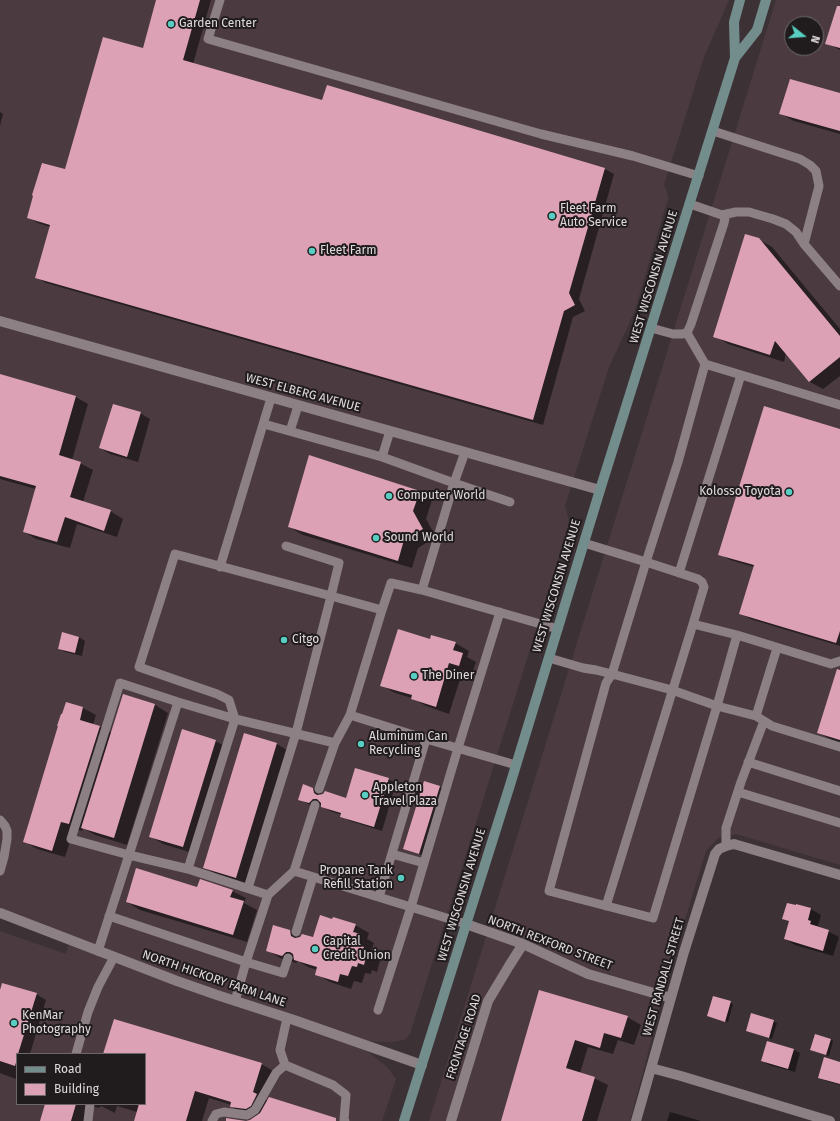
<!DOCTYPE html>
<html>
<head>
<meta charset="utf-8">
<style>
	body { margin:0 }
	#map { position:relative; width:840px; height:1121px; overflow:hidden; background:#3c3235; font-family:"Fira Sans",sans-serif }
	canvas { display:block }
	.legend { position:absolute; left:16px; top:1053px; width:130px; height:52px; box-sizing:border-box; background:#201b1d; border:1px solid #6d6769; margin:0; padding:5px 7px; list-style:none; font-size:12px; color:#e0dadc }
	.legend li { display:flex; align-items:center; gap:8px; height:20px }
	.legend b { width:20px; border:1px solid #6d6769 }
	.north { position:absolute; left:784px; top:16px; width:40px; height:40px; box-sizing:border-box; background:#201b1d; border:1px solid #6d6769; border-radius:50%; rotate:107deg; font-size:11px; font-weight:700; line-height:16px; text-align:center; color:#e0dadc }
	.north::after { content:''; display:block; margin:auto; width:14px; height:18px; background:#57cec1; clip-path:polygon(50% 0,100% 100%,50% 72%,0 100%) }
</style>
</head>
<body>
<div id="map">
<canvas width="840" height="1121"></canvas>
<ul class="legend">
<li><b style="height:5px;background:#738d8c"></b>Road</li>
<li><b style="height:11px;background:#dda1b5"></b>Building</li>
</ul>
<div class="north">N</div>
</div>
<script>
const c = document.querySelector('canvas').getContext('2d');
c.lineJoin = 'round';
function fillPath(path, color) { c.fillStyle = color; c.fill(path, 'evenodd'); }
const shape = rows => new Path2D(rows.map(r => 'M' + r).join(''));
function strokePath(path, color, width, dash) { c.strokeStyle = color; c.lineWidth = width; c.lineCap = dash ? 'butt' : 'round'; c.setLineDash(dash || []); c.stroke(path); }
function drawText(font, color, halo, rows, align = 'center') {
  c.font = font + ' "Fira Sans",sans-serif'; c.lineWidth = 4; c.setLineDash([]); c.textBaseline = 'middle'; c.strokeStyle = halo; c.fillStyle = color; for (const [text, x, y, turn = 0] of rows) {
    c.save(); c.translate(x, y); c.rotate((+turn || 0) * Math.PI / 180); c.textAlign = isNaN(turn) ? turn : align; if (halo) c.strokeText(text, 0, 0); c.fillText(text, 0, 0); c.restore();
  }
}
const built = shape([
	[0,0,729,0,704,57,664,185,667,192,668,199,634,313,609,367,565,506,569,521,566,534,410,1034,404,1040,392,1042,354,1041,387,1067,396,1079,382,1121,0,1121,0,931,66,954,70,940,0,913],
	[17,1054,145,1054,145,1104,17,1104],
	[776,0,840,0,840,865,736,834,718,838,706,851,673,958,630,1121,429,1121],
	[792,24,816,24,816,48,792,48]
]);
const shadow = shape([
	[157,0,211,0,193,64,323,101,605,169,614,174,579,299,585,311,573,317,543,425,46,283,36,277,50,227,38,223,29,218,66,171,143,49],
	[840,19,840,50,827,43],
	[840,94,840,134,794,121,781,114],
	[0,112,3,114,0,126],
	[758,239,772,247,840,329,840,376,823,389,810,382,786,353,784,362,728,344,714,336],
	[0,375,76,397,88,404,72,460,80,463,93,470,83,502,110,511,123,519,117,537,77,524,70,548,36,539,24,532,36,489,0,479],
	[140,413,150,419,138,462,110,454,100,448],
	[840,430,840,646,750,619,740,613,754,567,730,560,720,554],
	[419,492,432,500,426,519,436,537,418,548,412,568,303,535,289,527],
	[79,637,85,641,82,656,65,652,59,649],
	[431,640,455,643,469,651,467,657,476,662,472,673,463,670,449,714,426,706,412,698,395,693,381,685],
	[840,684,840,743,832,740,819,733],
	[67,703,83,708,96,715,93,725,100,727,112,733,155,705,168,713,127,845,95,835,83,828,82,831,74,829,65,857,37,849,24,841],
	[245,735,277,744,290,752,250,885,218,875,204,867],
	[215,741,229,748,196,854,163,844,150,836],
	[388,779,396,783,382,831,350,821,341,816,342,815,330,811,322,806,322,804,318,807,308,804,300,799,313,788,321,793,322,795,347,799],
	[440,787,442,788,422,855,404,849],
	[198,888,232,891,246,898,244,903,257,910,247,942,140,910,127,902],
	[797,905,811,909,821,915,818,926,839,937,833,956,795,945,785,939,790,922,784,918],
	[355,925,369,933,367,939,374,943,371,952,377,956,376,959,380,961,377,972,372,970,371,974,365,973,362,983,354,981,351,989,330,982,316,974,318,970,308,967,298,961,296,963,280,958,267,950,290,931,300,937,314,939],
	[540,991,627,1017,641,1025,634,1045,618,1040,613,1054,588,1047,580,1073,594,1078,608,1085,597,1121,502,1121],
	[0,994,36,994,46,1000,30,1054,17,1054,17,1076,16,1079,5,1075,0,1073],
	[730,1002,733,1004,728,1022,708,1016],
	[752,1015,777,1023,772,1039,747,1031],
	[115,1021,261,1064,275,1072,266,1100,331,1121,251,1121,258,1116,244,1114,231,1106,232,1105,209,1098,202,1121,135,1121,137,1112,117,1106,115,1113,101,1106,99,1108,91,1106,86,1121,41,1121,46,1104,145,1104,145,1054,104,1054],
	[831,1039,833,1041,829,1056,811,1050],
	[768,1042,794,1050,800,1053,795,1072,769,1065,763,1061],
	[840,1063,840,1085,826,1081,819,1077],
	[670,1112,701,1121,667,1121]
]);
const building = shape([
	[156,0,200,0,183,60,322,100,327,85,605,168,569,293,575,305,564,311,533,420,35,278,50,225,27,218,33,196,32,195,42,163,65,169,103,37,143,48],
	[837,6,840,6,840,48,825,44],
	[790,79,840,93,840,131,779,114],
	[745,234,759,238,840,336,840,357,809,382,775,341,770,355,713,337],
	[0,374,76,396,59,455,81,462,70,497,111,510,104,531,65,517,57,542,23,532,36,486,0,476],
	[113,404,141,412,127,457,99,448],
	[764,406,840,429,840,631,836,643,739,614,754,565,718,555],
	[309,455,420,491,413,511,423,529,404,540,398,561,288,527],
	[398,629,430,639,431,635,456,642,453,650,463,653,459,666,449,663,436,707,411,699,412,695,380,686],
	[62,632,79,637,75,653,58,649],
	[837,669,840,670,840,740,817,733],
	[123,694,155,704,114,838,81,828],
	[66,702,83,707,80,720,100,726,69,824,61,822,52,851,23,842,58,726,57,726,61,714,62,714],
	[182,729,216,740,183,847,149,837],
	[244,733,277,743,236,878,203,868],
	[355,768,389,778,374,827,340,817,341,813,321,807,321,803,317,799,313,799,309,803,298,800,303,784,313,788,314,793,317,795,323,794,325,791,346,798],
	[424,781,440,786,419,854,403,849],
	[136,868,197,887,200,879,233,890,230,897,244,901,233,935,126,902],
	[787,903,796,905,796,904,811,908,808,920,811,921,810,924,829,930,823,951,784,939,789,921,782,919],
	[320,915,332,919,333,917,356,924,353,932,361,934,357,945,364,947,363,951,367,953,364,965,358,963,357,967,352,966,348,976,340,974,338,982,315,975,317,967,294,960,293,954,290,952,286,952,282,956,266,951,273,925,290,930,291,936,295,938,300,937,302,934,313,937],
	[2,983,37,993,18,1054,17,1054,17,1059,15,1066,0,1061,0,990],
	[539,990,628,1016,621,1038,604,1033,600,1048,575,1040,566,1068,595,1077,582,1121,501,1121],
	[713,996,731,1001,725,1022,707,1016],
	[751,1013,774,1020,769,1038,746,1031],
	[114,1019,262,1063,253,1092,257,1094,251,1106,246,1109,230,1107,231,1102,195,1091,186,1121,134,1121,139,1104,145,1104,145,1054,103,1054],
	[815,1034,831,1039,826,1055,810,1050],
	[767,1041,794,1049,788,1069,761,1061],
	[824,1057,840,1062,840,1084,818,1078],
	[269,1097,336,1118,336,1121,226,1121,226,1118,246,1121,250,1120,260,1113],
	[45,1104,76,1104,71,1121,40,1121]
]);
const service = shape([
	[220,0,208,39,541,134,633,156,699,176],
	[713,131,800,159,810,165,816,171,819,186,804,244],
	[722,215,736,212,749,212,773,219,786,224,796,232,804,244,840,286],
	[651,328,673,334,682,334,687,333,691,324,724,223,725,218,722,215,690,204],
	[687,333,705,364,840,405],
	[705,364,678,462,646,562,698,579,702,582,704,587,693,624,737,635,831,664,840,661],
	[264,424,382,457],
	[290,431,298,406],
	[390,431,382,457,454,483,510,502],
	[286,546,339,563,331,596,382,610],
	[220,567,271,398],
	[679,573,741,375],
	[422,590,454,483,465,452],
	[737,635,717,706,653,918,549,891,606,683,612,674,672,690,717,706,756,716,772,726,840,747],
	[549,658,583,668,596,670,612,674,646,562,584,543],
	[178,702,120,683,71,839,129,855,178,702,235,719,335,743],
	[756,716,777,648],
	[748,762,840,791],
	[516,765,426,739,350,715,382,610,391,583,422,590,558,629],
	[319,789,335,743,350,715],
	[738,792,840,823],
	[315,805,294,871,466,924],
	[0,820,5,826,7,831,7,839,4,857,0,871],
	[726,846,726,828,741,782,764,721],
	[392,854,424,863],
	[188,869,235,719,229,700,217,694,139,667,175,554,331,596,296,733,248,888],
	[379,897,426,739],
	[606,906,693,624],
	[109,916,246,962,283,973,288,958],
	[296,932,313,877],
	[98,951,129,855,188,869,268,895],
	[235,1001,246,962,268,895,294,871],
	[378,1010,411,907,458,748,500,612],
	[287,1018,280,1050,285,1065,333,1085,346,1095,344,1120,345,1121],
	[76,1054,88,1012,98,987,114,957],
	[88,1121,90,1104],
	[212,1121,216,1114,224,1112,247,1115,255,1110,276,1073,285,1065]
]);
const minor = shape([
	[0,321,600,490],
	[0,913,177,981,217,995,294,1020,422,1065],
	[466,924,523,944,588,974,671,998],
	[651,1068,681,1076,830,1121],
	[451,1121,488,1001,509,966,523,944],
	[636,1121,684,952,715,854,719,849,726,846,734,844,840,875]
]);
const secondary = shape([
	[735,58,757,30,766,0],
	[404,1121,510,785,600,490,735,58,734,22,740,0]
]);
const markers = [
	[171,24,4,"#57cec1"],
	[552,216,4,"#57cec1"],
	[312,251,4,"#57cec1"],
	[789,492,4,"#57cec1"],
	[389,496,4,"#57cec1"],
	[376,538,4,"#57cec1"],
	[284,640,4,"#57cec1"],
	[414,676,4,"#57cec1"],
	[361,744,4,"#57cec1"],
	[365,795,4,"#57cec1"],
	[401,878,4,"#57cec1"],
	[315,949,4,"#57cec1"],
	[14,1023,4,"#57cec1"]
];
const poiNames = [
	["Garden Center",179,24],
	["Fleet Farm",560,209],
	["Auto Service",560,223],
	["Fleet Farm",320,251],
	["Kolosso Toyota",781,492,"right"],
	["Computer World",397,496],
	["Sound World",384,538],
	["Citgo",292,640],
	["The Diner",422,676],
	["Aluminum Can",369,737],
	["Recycling",369,751],
	["Appleton",373,788],
	["Travel Plaza",373,802],
	["Propane Tank",393,871,"right"],
	["Refill Station",393,885,"right"],
	["Capital",323,942],
	["Credit Union",323,956],
	["KenMar",22,1016],
	["Photography",22,1030]
];
const streetNames = [
	["WEST WISCONSIN AVENUE",654,277,-73],
	["WEST ELBERG AVENUE",303,393,15],
	["WEST WISCONSIN AVENUE",557,586,-73],
	["WEST WISCONSIN AVENUE",462,895,-73],
	["NORTH REXFORD STREET",550,943,21],
	["WEST RANDALL STREET",664,977,-74],
	["NORTH HICKORY FARM LANE",214,979,19],
	["FRONTAGE ROAD",464,1037,-72]
];
fillPath(built, '#4b3b40');
fillPath(shadow, '#0007');
fillPath(building, '#dda1b5');
strokePath(service, '#8c8084', 9);
strokePath(minor, '#8c8084', 10);
strokePath(secondary, '#738d8c', 10);
for (const [x, y, r, color] of markers) { const dot = new Path2D(); dot.arc(x, y, r, 0, 2 * Math.PI); c.fillStyle = color; c.fill(dot); strokePath(dot, '#201b1d', 1.5); }
drawText('12px', '#e0dadc', '#201b1d', poiNames, 'left');
drawText('12px', '#e0dadc', '#201b1d', streetNames);
</script>
</body>
</html>
